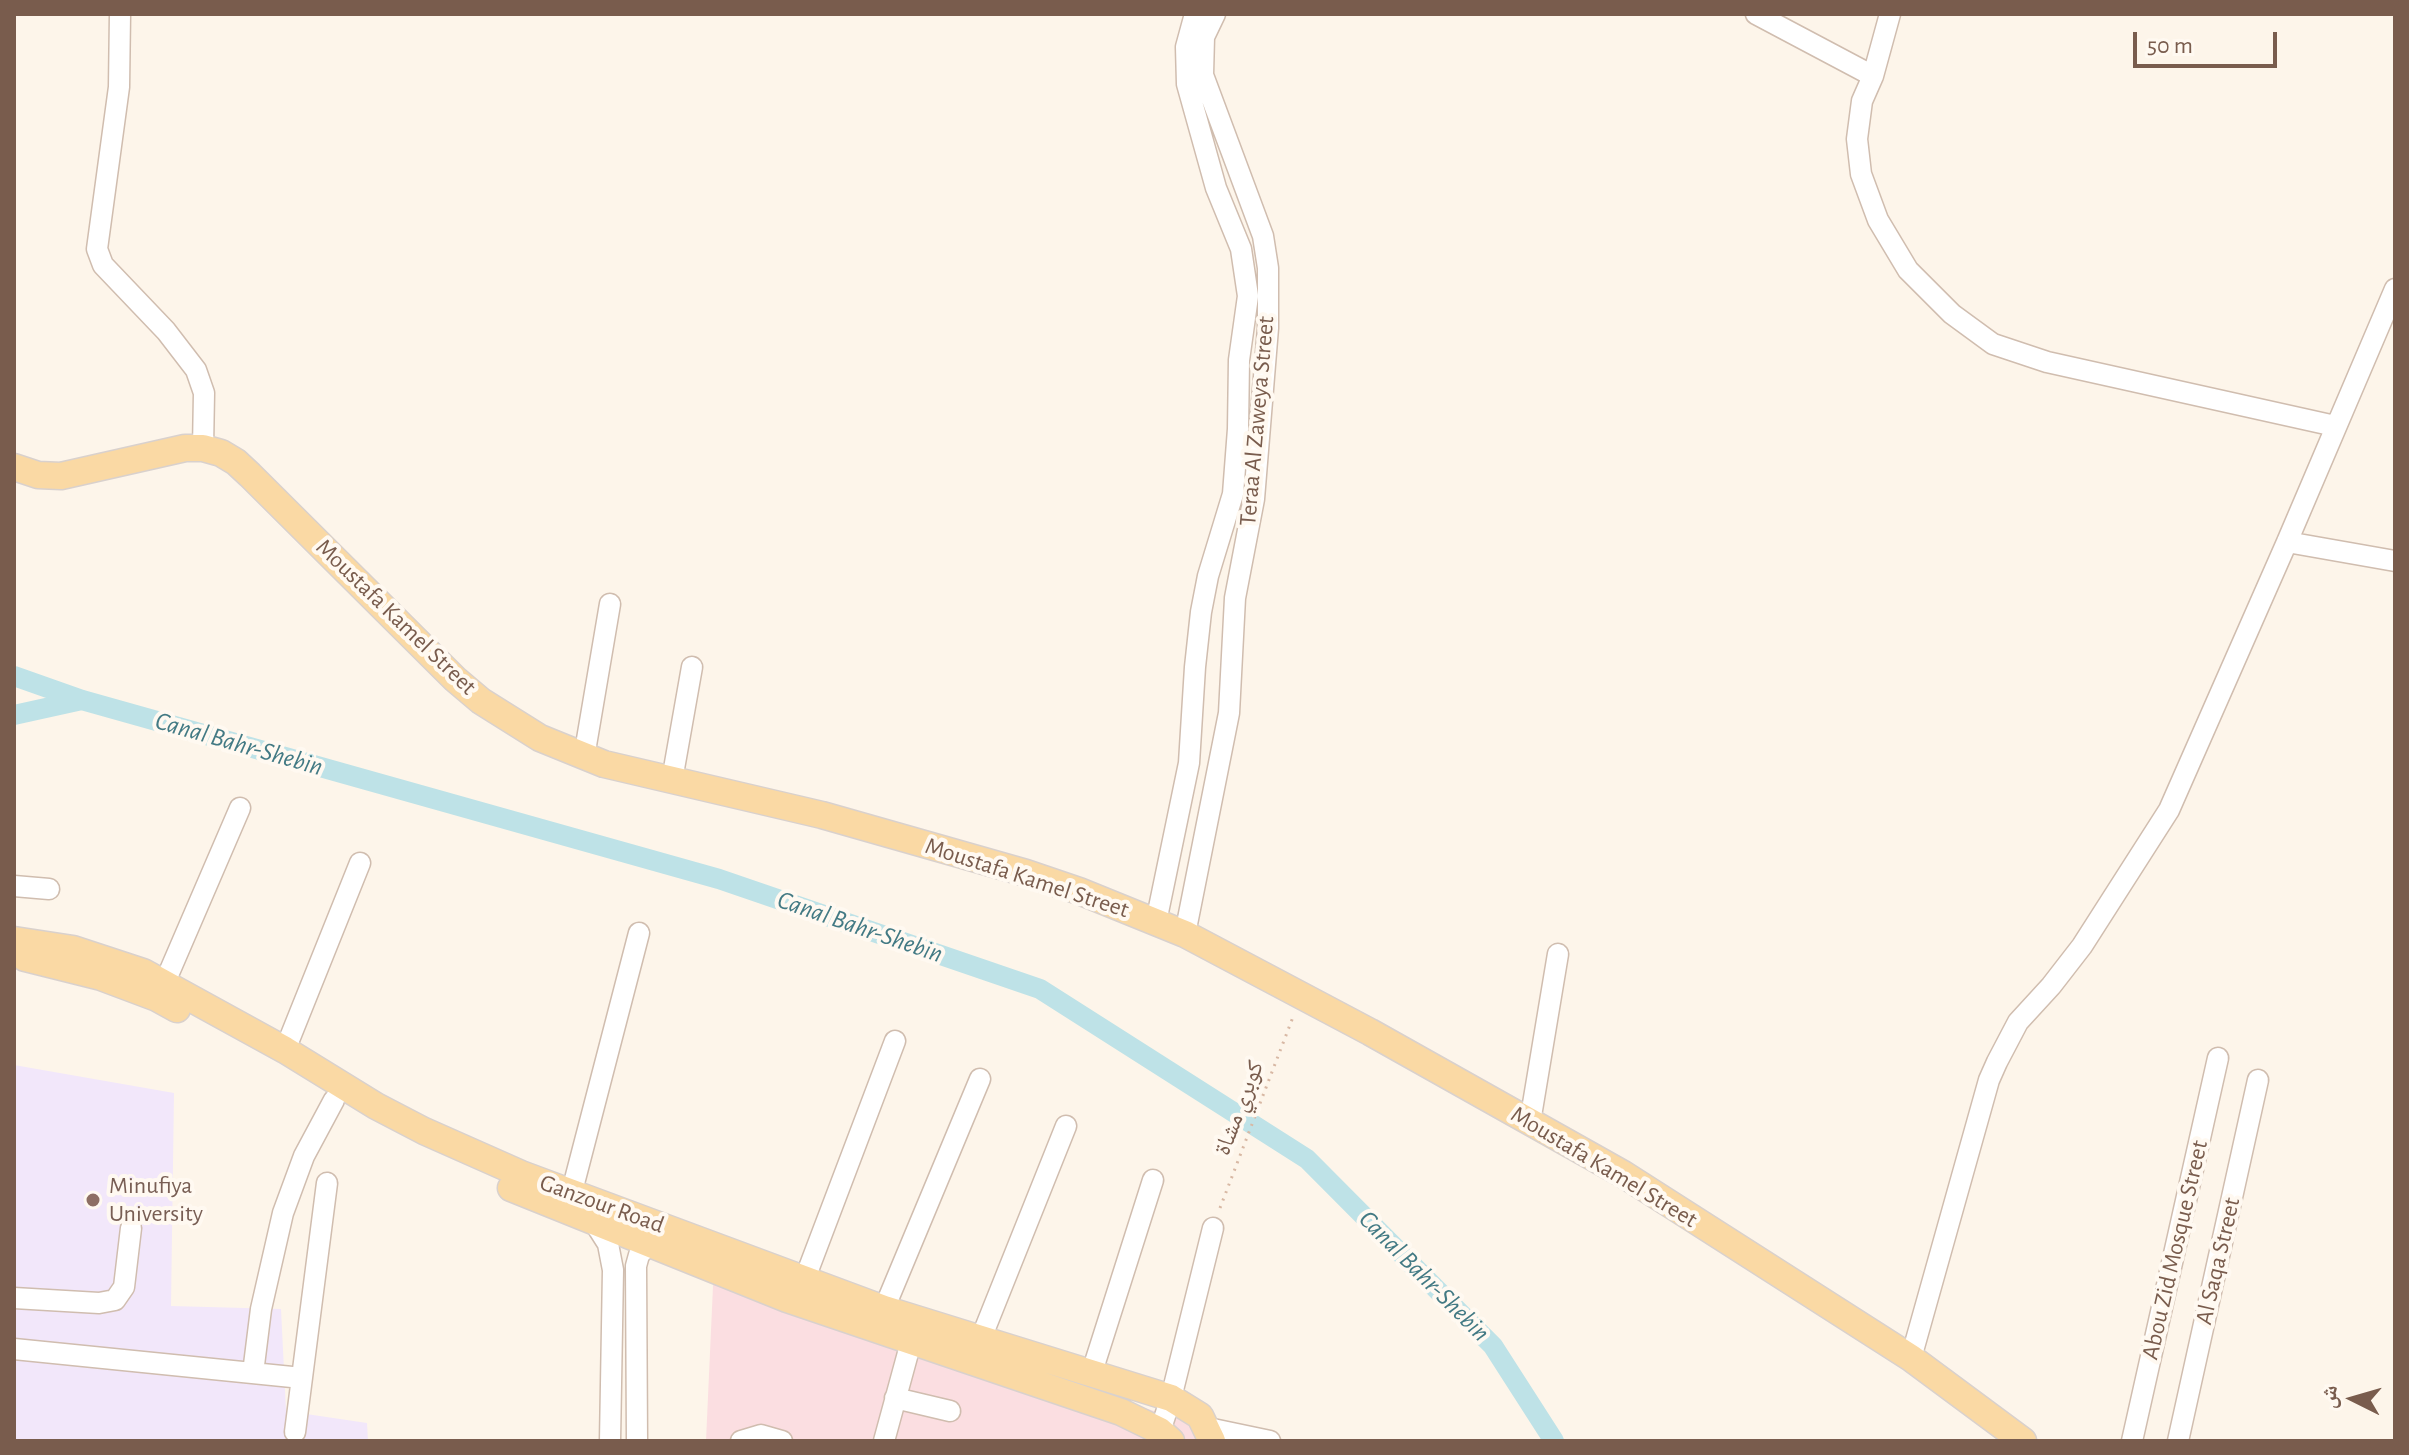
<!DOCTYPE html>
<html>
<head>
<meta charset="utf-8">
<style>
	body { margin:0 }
	#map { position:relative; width:2409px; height:1455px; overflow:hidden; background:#fdf5ea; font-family:"Alegreya Sans","Noto Naskh Arabic",sans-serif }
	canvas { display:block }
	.frame { position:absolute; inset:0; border:16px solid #795c4d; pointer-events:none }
	.north { position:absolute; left:2313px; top:1359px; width:80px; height:80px; -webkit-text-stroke:6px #fff9f1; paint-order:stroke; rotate:275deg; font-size:22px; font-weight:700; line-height:32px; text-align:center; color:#795c4d }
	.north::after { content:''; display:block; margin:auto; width:28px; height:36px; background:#795c4d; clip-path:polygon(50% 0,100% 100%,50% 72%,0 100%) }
	.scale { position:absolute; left:2133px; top:32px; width:144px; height:36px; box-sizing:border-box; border:4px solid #795c4d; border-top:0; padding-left:10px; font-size:24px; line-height:28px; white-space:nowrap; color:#795c4d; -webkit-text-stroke:6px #fff9f1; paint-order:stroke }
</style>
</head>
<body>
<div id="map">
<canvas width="2409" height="1455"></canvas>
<div class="frame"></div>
<div class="north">ش</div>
<div class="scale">50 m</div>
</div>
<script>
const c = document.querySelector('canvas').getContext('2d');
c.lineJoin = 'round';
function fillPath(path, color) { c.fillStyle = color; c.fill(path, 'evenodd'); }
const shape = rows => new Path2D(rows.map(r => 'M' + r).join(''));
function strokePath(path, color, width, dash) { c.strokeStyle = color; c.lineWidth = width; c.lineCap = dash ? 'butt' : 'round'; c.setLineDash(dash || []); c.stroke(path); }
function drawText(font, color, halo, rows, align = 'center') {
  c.font = font + ' "Alegreya Sans","Noto Naskh Arabic",sans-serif'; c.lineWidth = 8; c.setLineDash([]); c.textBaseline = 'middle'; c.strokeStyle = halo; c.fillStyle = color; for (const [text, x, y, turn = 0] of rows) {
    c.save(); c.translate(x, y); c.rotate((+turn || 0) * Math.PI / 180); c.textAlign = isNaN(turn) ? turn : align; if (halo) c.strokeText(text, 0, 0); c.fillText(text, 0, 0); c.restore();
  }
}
const education = shape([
	[14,1065,174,1093,171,1306,281,1309,286,1411,367,1423,368,1441,14,1441]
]);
const medical = shape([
	[714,1264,1202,1427,1201,1441,706,1441]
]);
const canal = shape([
	[14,676,82,700,719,879,1040,989,1307,1159,1493,1346,1554,1441],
	[14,715,82,700]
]);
const path = shape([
	[1220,1208,1293,1017]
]);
const minor = shape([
	[120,14,119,87,97,249,103,265,166,331,196,370,204,393,203,448],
	[1756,14,1873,76],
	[1890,14,1873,76,1862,101,1857,139,1861,174,1878,220,1908,270,1952,314,1993,344,2047,362,2335,426],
	[2287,542,2395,561],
	[584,757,610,604],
	[672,780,692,667],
	[14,886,49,889],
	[1156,922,1189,763,1195,667,1201,612,1208,576,1233,494,1238,429,1239,360,1248,296,1241,249,1216,188,1187,84,1186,47,1195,14],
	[1185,934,1229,713,1235,598,1254,499,1268,328,1268,268,1263,236,1203,75,1204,37,1215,14],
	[165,982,240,808],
	[285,1050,360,863],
	[1530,1122,1558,954],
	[572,1191,639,933],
	[594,1222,608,1244,613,1270,610,1441],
	[804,1281,895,1041],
	[14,1298,99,1303,115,1300,124,1287,131,1228],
	[884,1309,980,1079],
	[980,1341,1066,1126],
	[14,1349,302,1378],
	[1911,1358,1989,1080,1997,1062,2018,1022,2051,986,2082,946,2169,810,2287,542,2395,289],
	[253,1373,261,1309,283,1213,304,1156,334,1100],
	[1091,1375,1153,1180],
	[895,1398,950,1411],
	[1208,1428,1270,1441],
	[1160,1431,1171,1398,1213,1228],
	[295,1432,327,1183],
	[637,1441,636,1266,639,1255,649,1244],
	[741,1441,761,1435,782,1441],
	[884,1441,911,1342],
	[2132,1441,2218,1058],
	[2178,1441,2258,1080]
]);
const major = shape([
	[14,467,38,475,61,476,185,448,203,448,221,453,236,462,250,475,455,679,481,701,540,738,604,764,822,815,1026,873,1079,891,1185,934,1370,1032,1623,1174,1911,1358,2023,1441],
	[14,940,73,949,143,972,285,1050,376,1106,424,1131,521,1174,884,1309,1171,1398,1200,1416,1212,1441],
	[25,958,101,977,157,998,177,1009],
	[511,1188,787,1299,1121,1412,1160,1431,1171,1441]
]);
const markers = [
	[93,1200,8,"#8d6e63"]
];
const streetNames = [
	["Teraa Al Zaweya Street",1257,421,-85],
	["Moustafa Kamel Street",396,617,44],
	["Moustafa Kamel Street",1027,878,18],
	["كوبري مشاة",1239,1108,-69],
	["Moustafa Kamel Street",1604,1167,31],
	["Ganzour Road",602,1204,20],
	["Abou Zid Mosque Street",2175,1250,-77],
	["Al Saqa Street",2218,1261,-77]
];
const educationNames = [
	["Minufiya",109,1186],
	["University",109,1214]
];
const waterNames = [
	["Canal Bahr-Shebin",239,744,16],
	["Canal Bahr-Shebin",860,927,19],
	["Canal Bahr-Shebin",1424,1276,45]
];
fillPath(education, '#f2e7fa');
fillPath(medical, '#fbdee1');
strokePath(canal, '#bee2e7', 20);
strokePath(minor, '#d0bdaf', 23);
strokePath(major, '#d9d1cd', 29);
strokePath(path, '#d8b8a4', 3, [2, 6]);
strokePath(minor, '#fff', 20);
strokePath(major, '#fad9a4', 26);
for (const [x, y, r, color] of markers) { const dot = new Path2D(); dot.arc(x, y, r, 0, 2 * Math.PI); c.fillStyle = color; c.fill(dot); strokePath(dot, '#fff9f1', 3); }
drawText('24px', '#795c4d', '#fff9f1', streetNames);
drawText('24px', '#785e54', '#fff9f1', educationNames, 'left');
drawText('italic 26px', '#437a84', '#fff9f1', waterNames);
</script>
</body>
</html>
